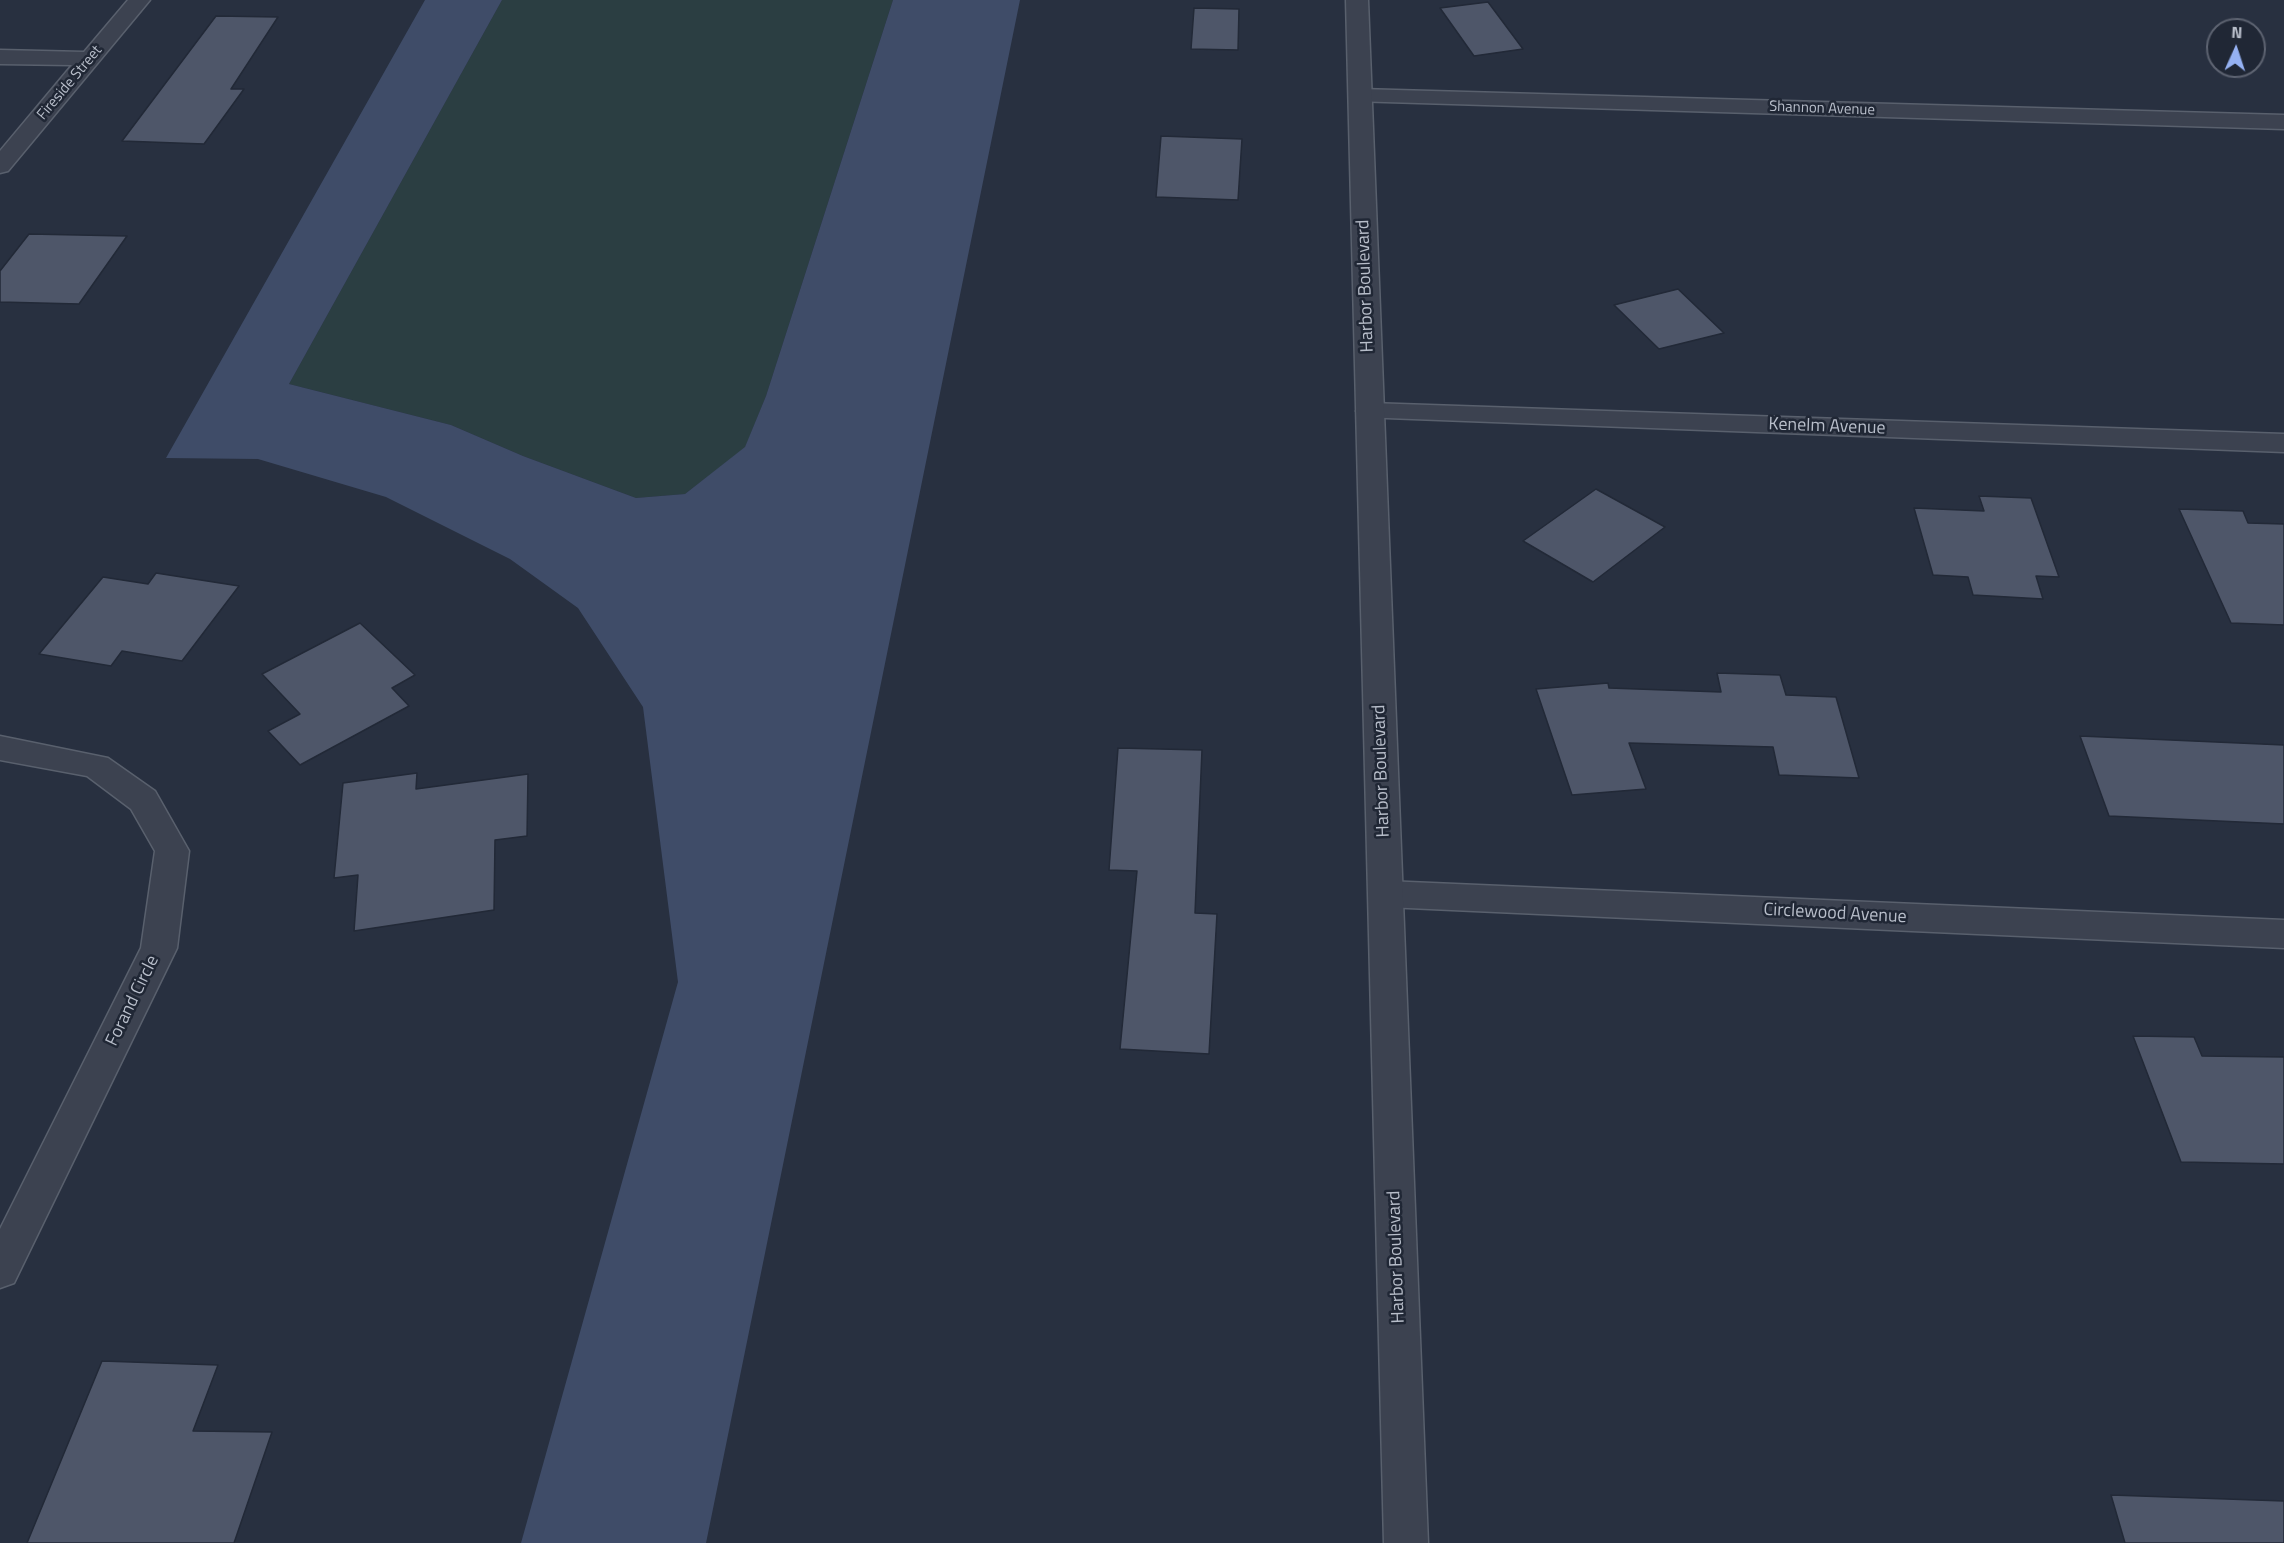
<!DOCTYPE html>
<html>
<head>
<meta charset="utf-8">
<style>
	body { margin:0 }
	#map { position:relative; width:2284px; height:1543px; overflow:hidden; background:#283040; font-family:"Titillium Web",sans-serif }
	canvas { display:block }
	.north { position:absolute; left:2206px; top:18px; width:60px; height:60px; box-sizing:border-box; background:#202735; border:2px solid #5d6371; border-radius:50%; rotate:3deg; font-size:16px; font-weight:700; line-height:24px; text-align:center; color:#b8beca }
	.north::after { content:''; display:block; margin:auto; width:21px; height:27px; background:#95b1f2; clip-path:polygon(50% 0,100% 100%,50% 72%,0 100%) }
</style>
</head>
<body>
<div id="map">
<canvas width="2284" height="1543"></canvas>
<div class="north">N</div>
</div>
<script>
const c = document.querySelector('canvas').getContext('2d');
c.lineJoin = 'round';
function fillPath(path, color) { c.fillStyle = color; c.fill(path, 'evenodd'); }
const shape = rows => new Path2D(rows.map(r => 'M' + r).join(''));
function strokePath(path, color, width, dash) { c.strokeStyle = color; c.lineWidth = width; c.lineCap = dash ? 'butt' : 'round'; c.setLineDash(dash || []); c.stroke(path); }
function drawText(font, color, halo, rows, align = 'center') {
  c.font = font + ' "Titillium Web",sans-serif'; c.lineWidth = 5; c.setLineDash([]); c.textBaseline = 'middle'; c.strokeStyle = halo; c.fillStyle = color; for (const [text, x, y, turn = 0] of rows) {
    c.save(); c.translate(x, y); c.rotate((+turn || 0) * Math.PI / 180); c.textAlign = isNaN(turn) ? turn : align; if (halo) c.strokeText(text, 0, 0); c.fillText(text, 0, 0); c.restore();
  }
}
const green = shape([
	[502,0,893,0,766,396,745,448,685,494,636,498,523,456,451,425,289,384]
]);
const water = shape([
	[425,0,502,0,289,384,451,425,523,456,636,498,685,494,745,447,766,396,893,0,1020,0,706,1543,521,1543,678,982,643,707,578,608,510,559,386,497,258,459,166,458]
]);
const building = shape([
	[1488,2,1523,49,1474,56,1440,8,1488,2],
	[1194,8,1239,9,1238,50,1191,49,1194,8],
	[216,16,278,17,231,89,244,89,204,144,122,141,216,16],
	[1161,136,1242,139,1238,200,1156,197,1161,136],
	[29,234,127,236,79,304,0,302,0,271,29,234],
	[1678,289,1724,333,1659,349,1614,305,1678,289],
	[1596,489,1665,527,1593,582,1523,541,1596,489],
	[1979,496,2031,498,2059,577,2036,576,2043,599,1973,595,1968,577,1933,575,1914,508,1984,511,1979,496],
	[2179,509,2243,511,2248,523,2284,524,2284,625,2231,623,2179,509],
	[156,573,239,586,182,661,122,651,111,666,39,654,103,577,148,584,156,573],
	[360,623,415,675,392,688,409,706,300,765,268,731,300,714,262,674,360,623],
	[1717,673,1780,675,1786,695,1836,697,1859,778,1779,775,1773,747,1629,743,1646,789,1572,795,1536,689,1608,683,1609,688,1721,692,1717,673],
	[2080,736,2284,745,2284,824,2109,816,2080,736],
	[1118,748,1202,750,1195,913,1217,914,1209,1054,1120,1049,1137,871,1109,870,1118,748],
	[417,773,416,789,528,774,527,836,495,840,494,910,354,931,358,875,334,878,343,783,417,773],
	[2133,1036,2194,1037,2202,1056,2284,1057,2284,1164,2181,1162,2133,1036],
	[102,1361,218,1365,193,1431,272,1432,234,1543,27,1543,102,1361],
	[2111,1495,2284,1501,2284,1543,2125,1543,2111,1495]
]);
const minor = shape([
	[128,0,150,0,8,171,0,173,0,151,72,65,0,64,0,50,84,52,128,0],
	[1360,89,2284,115,2284,129,1352,101,1349,96,1352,91,1360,89],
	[1370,403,2284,434,2284,452,1360,417,1356,411,1360,405,1370,403],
	[0,736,108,758,155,791,189,851,177,948,14,1283,0,1288,0,1229,141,948,155,851,131,809,87,776,0,760,0,736],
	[1386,881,2284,920,2284,948,1386,907,1374,904,1369,894,1374,884,1386,881]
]);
const tertiary = shape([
	[1346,0,1368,0,1428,1543,1384,1543,1346,0]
]);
const farStreetnames = [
	["Fireside Street",70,83,-50],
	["Shannon Avenue",1822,109,2]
];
const streetNames = [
	["Harbor Boulevard",1366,286,-92],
	["Kenelm Avenue",1827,427,2],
	["Harbor Boulevard",1382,771,-92],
	["Circlewood Avenue",1835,914,3],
	["Forand Circle",133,1001,-64],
	["Harbor Boulevard",1397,1257,-92]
];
fillPath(green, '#2b3e42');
fillPath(water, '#3f4c68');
fillPath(building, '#4e5669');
strokePath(building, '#222937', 1.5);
strokePath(minor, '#59606d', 3);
strokePath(tertiary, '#59606d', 3);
fillPath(minor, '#3c4250');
fillPath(tertiary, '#3c4250');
drawText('15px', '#b8beca', '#202735', farStreetnames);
drawText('18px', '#b8beca', '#202735', streetNames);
</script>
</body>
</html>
